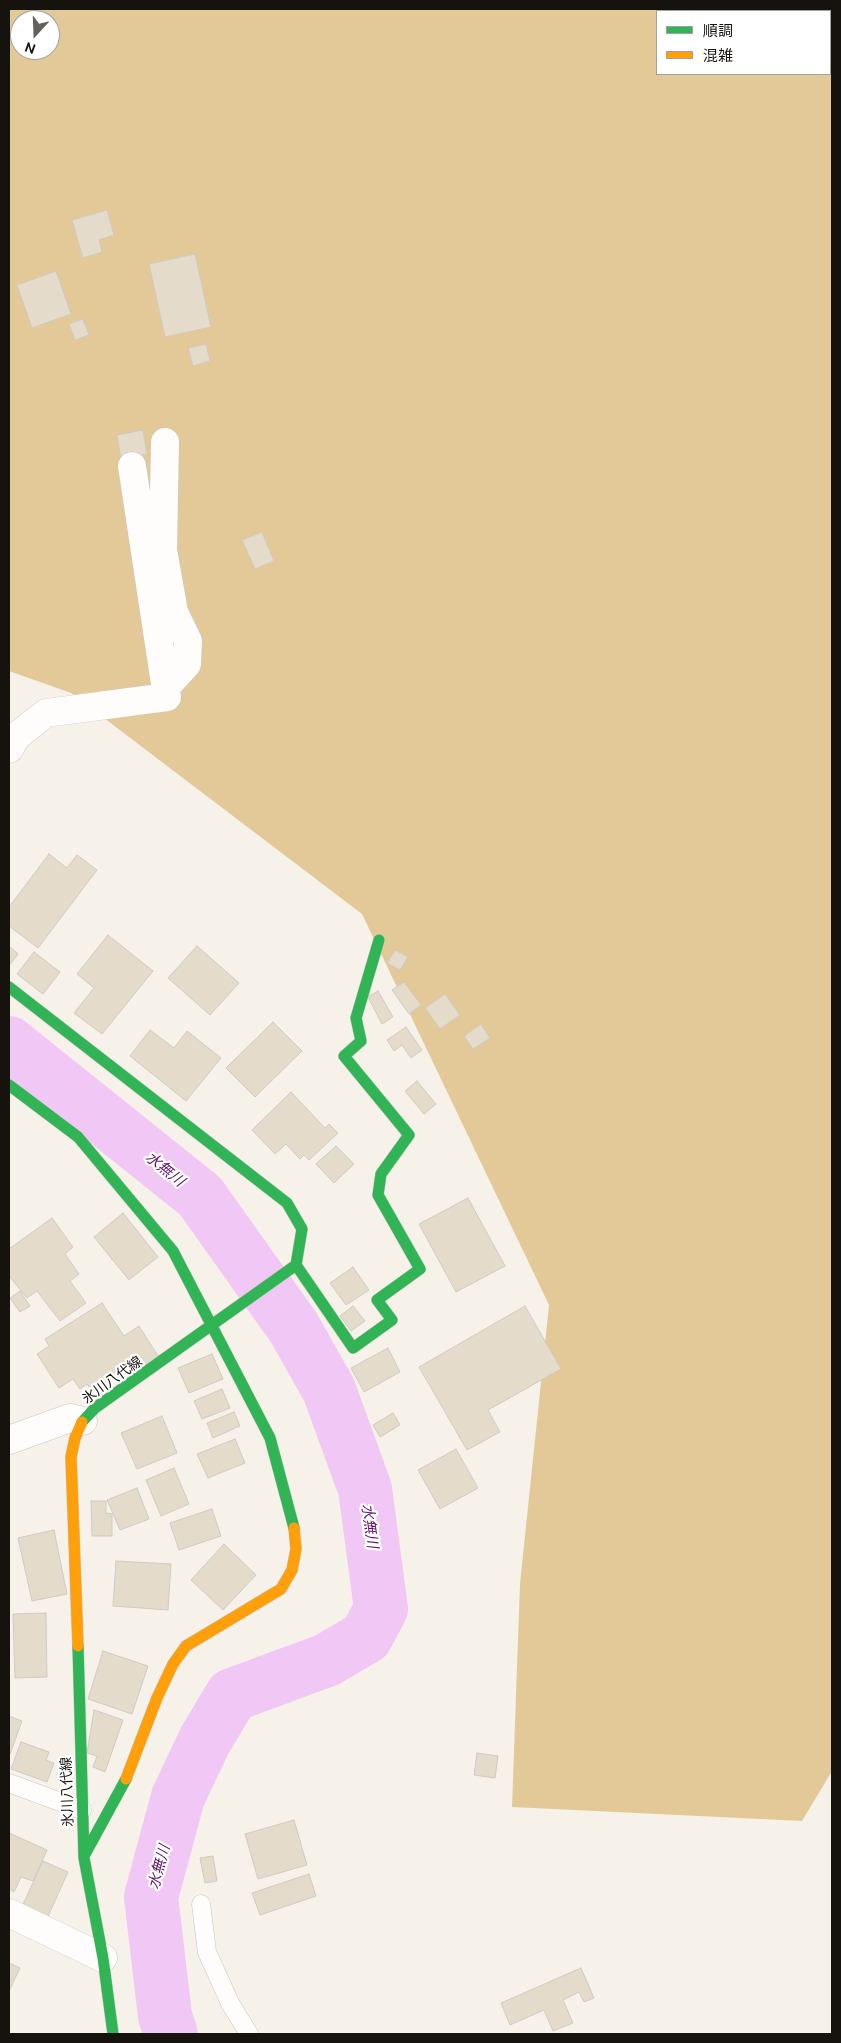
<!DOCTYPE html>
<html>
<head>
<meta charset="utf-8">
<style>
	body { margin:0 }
	#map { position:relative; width:841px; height:2043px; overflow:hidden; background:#f6f2ea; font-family:Ubuntu,"Noto Sans JP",sans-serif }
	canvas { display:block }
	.frame { position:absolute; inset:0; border:10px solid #16130e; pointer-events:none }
	.legend { position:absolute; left:656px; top:10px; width:175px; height:65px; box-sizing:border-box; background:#fff; border:1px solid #a2a19f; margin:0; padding:6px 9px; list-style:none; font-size:15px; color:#16130e }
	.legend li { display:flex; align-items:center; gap:10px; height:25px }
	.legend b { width:25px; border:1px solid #a2a19f }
	.north { position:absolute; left:10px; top:10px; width:50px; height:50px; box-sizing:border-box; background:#fff; border:1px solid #a2a19f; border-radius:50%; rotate:200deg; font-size:14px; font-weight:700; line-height:20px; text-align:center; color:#16130e }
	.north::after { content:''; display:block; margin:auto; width:18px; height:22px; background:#64615b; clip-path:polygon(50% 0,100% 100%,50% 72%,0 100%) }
</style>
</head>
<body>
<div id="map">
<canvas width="841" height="2043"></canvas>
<div class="frame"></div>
<ul class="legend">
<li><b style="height:6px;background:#30b455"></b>順調</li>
<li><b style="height:6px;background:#ff9f0a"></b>混雑</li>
</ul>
<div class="north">N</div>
</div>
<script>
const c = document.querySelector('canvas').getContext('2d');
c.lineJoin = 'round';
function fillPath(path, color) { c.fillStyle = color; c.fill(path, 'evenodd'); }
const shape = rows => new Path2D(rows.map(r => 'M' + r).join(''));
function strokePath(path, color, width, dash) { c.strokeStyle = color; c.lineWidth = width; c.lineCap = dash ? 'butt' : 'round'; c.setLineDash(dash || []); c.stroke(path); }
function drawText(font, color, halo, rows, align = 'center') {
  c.font = font + ' Ubuntu,"Noto Sans JP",sans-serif'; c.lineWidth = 4.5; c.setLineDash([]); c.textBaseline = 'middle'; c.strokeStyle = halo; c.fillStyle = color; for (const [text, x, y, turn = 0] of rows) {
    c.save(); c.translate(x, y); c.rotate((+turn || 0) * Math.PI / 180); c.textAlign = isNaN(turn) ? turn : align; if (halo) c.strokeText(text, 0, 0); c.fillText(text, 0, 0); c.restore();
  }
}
const forest = shape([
	[9,9,832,9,832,1771,802,1821,512,1807,520,1584,549,1305,362,914,71,693,9,671],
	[657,11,830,11,830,74,657,74],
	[20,20,50,20,50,50,20,50]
]);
const river = shape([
	[9,1043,200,1196,294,1328,329,1390,365,1489,381,1609,366,1637,327,1660,232,1695,205,1740,178,1797,151,1897,165,2016,171,2034]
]);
const building = shape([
	[107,210,114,235,99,240,102,252,83,258,72,220,107,210],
	[195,254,211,327,165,337,149,264,195,254],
	[56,271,71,314,32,328,17,285,56,271],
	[83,319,89,335,75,340,69,324,83,319],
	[206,344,210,361,193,366,188,348,206,344],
	[143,430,147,454,121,459,117,435,143,430],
	[262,532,274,561,255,569,242,540,262,532],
	[49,854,67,868,77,855,97,870,38,948,9,926,9,907,49,854],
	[108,935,153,971,102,1034,74,1013,94,988,77,974,108,935],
	[9,946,18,954,9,966,9,946],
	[197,946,239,983,210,1015,168,978,197,946],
	[395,950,408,957,400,970,387,963,395,950],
	[34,952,60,972,43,994,17,974,34,952],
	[404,982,421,1005,409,1014,392,990,404,982],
	[378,991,393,1017,382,1024,368,997,378,991],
	[445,994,460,1015,440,1029,425,1008,445,994],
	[273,1022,302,1051,255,1097,226,1068,273,1022],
	[481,1024,490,1038,473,1049,464,1036,481,1024],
	[406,1027,422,1050,411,1058,402,1045,394,1051,387,1040,406,1027],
	[150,1030,174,1048,187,1031,221,1058,186,1101,130,1056,150,1030],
	[417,1081,436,1104,424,1114,405,1091,417,1081],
	[291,1092,325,1128,329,1124,338,1133,309,1160,304,1155,300,1159,286,1144,275,1154,252,1130,291,1092],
	[336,1146,354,1164,334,1183,316,1164,336,1146],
	[468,1198,505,1266,456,1292,419,1224,468,1198],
	[123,1213,158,1257,129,1280,94,1237,123,1213],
	[52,1218,73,1247,65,1254,79,1274,70,1281,86,1303,60,1321,37,1291,27,1298,9,1276,9,1249,52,1218],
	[353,1267,369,1290,346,1305,330,1283,353,1267],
	[20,1291,30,1306,20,1312,10,1298,20,1291],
	[102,1303,124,1336,139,1326,160,1359,112,1380,93,1392,87,1384,80,1389,73,1379,59,1388,37,1354,49,1346,45,1339,102,1303],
	[353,1306,365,1321,351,1331,340,1316,353,1306],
	[525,1306,561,1369,488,1410,500,1432,467,1450,419,1367,525,1306],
	[388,1348,400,1372,364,1392,351,1368,388,1348],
	[212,1354,223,1379,189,1393,178,1368,212,1354],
	[222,1389,230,1408,202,1419,194,1401,222,1389],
	[234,1412,240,1426,213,1438,207,1423,234,1412],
	[393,1413,400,1425,380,1437,373,1425,393,1413],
	[162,1416,177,1453,137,1469,121,1433,162,1416],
	[235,1439,245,1463,208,1478,197,1454,235,1439],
	[456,1449,478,1488,440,1509,418,1470,456,1449],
	[174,1468,189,1504,161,1516,146,1480,174,1468],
	[137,1488,149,1519,120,1530,107,1500,137,1488],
	[91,1501,106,1501,106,1513,112,1514,112,1536,92,1536,91,1501],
	[212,1509,221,1536,179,1550,170,1523,212,1509],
	[54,1530,67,1594,32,1601,18,1538,54,1530],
	[224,1544,256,1575,223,1610,191,1580,224,1544],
	[116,1561,171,1564,168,1610,113,1606,116,1561],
	[46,1613,47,1677,15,1678,13,1614,46,1613],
	[103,1651,148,1666,132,1714,88,1699,103,1651],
	[94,1710,123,1720,105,1772,93,1767,97,1756,87,1753,94,1710],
	[9,1716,22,1721,9,1757,9,1716],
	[21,1742,49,1752,46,1760,54,1763,47,1782,11,1769,21,1742],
	[477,1753,498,1756,495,1778,474,1775,477,1753],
	[294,1820,307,1865,258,1879,245,1834,294,1820],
	[9,1833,47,1850,33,1881,21,1877,14,1892,9,1889,9,1833],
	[213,1856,217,1881,205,1883,200,1858,213,1856],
	[43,1861,68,1872,45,1923,20,1911,43,1861],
	[309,1874,316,1896,260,1915,252,1893,309,1874],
	[9,1963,20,1968,9,1991,9,1963],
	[581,1968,594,1998,584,2002,579,1992,563,2000,573,2023,553,2031,544,2010,510,2025,501,2003,581,1968]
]);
const lane = shape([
	[9,1783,82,1810],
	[201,1904,207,1952,230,2003,249,2034]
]);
const street = shape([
	[165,442,163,550,174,612,188,641,187,664,165,688],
	[9,749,17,736,46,713,167,697,132,466],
	[9,1440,70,1418,83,1421],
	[9,1913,103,1958]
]);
const fast = shape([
	[9,987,287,1203,302,1229,296,1265,95,1408,82,1422],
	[9,1085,78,1137,173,1251,270,1438,294,1528],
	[296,1265,353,1348,392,1320,377,1300,420,1269,378,1195,381,1174,409,1135,344,1056,361,1041,356,1018,379,940],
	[78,1646,84,1858,103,1958,113,2034],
	[84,1856,126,1779]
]);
const slow = shape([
	[78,1646,71,1457,75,1438,82,1422],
	[126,1779,157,1698,173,1664,186,1646,281,1589,292,1570,296,1549,294,1528]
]);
const streetNames = [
	["氷川八代線",112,1380,-36],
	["氷川八代線",67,1792,-92]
];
const waterNames = [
	["水無川",165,1169,39],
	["水無川",370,1526,82],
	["水無川",159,1867,-75]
];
fillPath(forest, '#e3c998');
strokePath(river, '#f1c7f5', 54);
fillPath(building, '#e4dbcb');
strokePath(building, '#cecac4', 1);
strokePath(lane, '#c8c5bf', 19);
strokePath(street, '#c8c5bf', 29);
strokePath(fast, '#c8c5bf', 12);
strokePath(slow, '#c8c5bf', 12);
strokePath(lane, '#fefdfc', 18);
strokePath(street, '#fefdfc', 28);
strokePath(fast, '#30b455', 11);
strokePath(slow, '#ff9f0a', 11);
drawText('14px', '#16130e', '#fff', streetNames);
drawText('italic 15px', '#5d1769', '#fff', waterNames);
</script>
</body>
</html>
